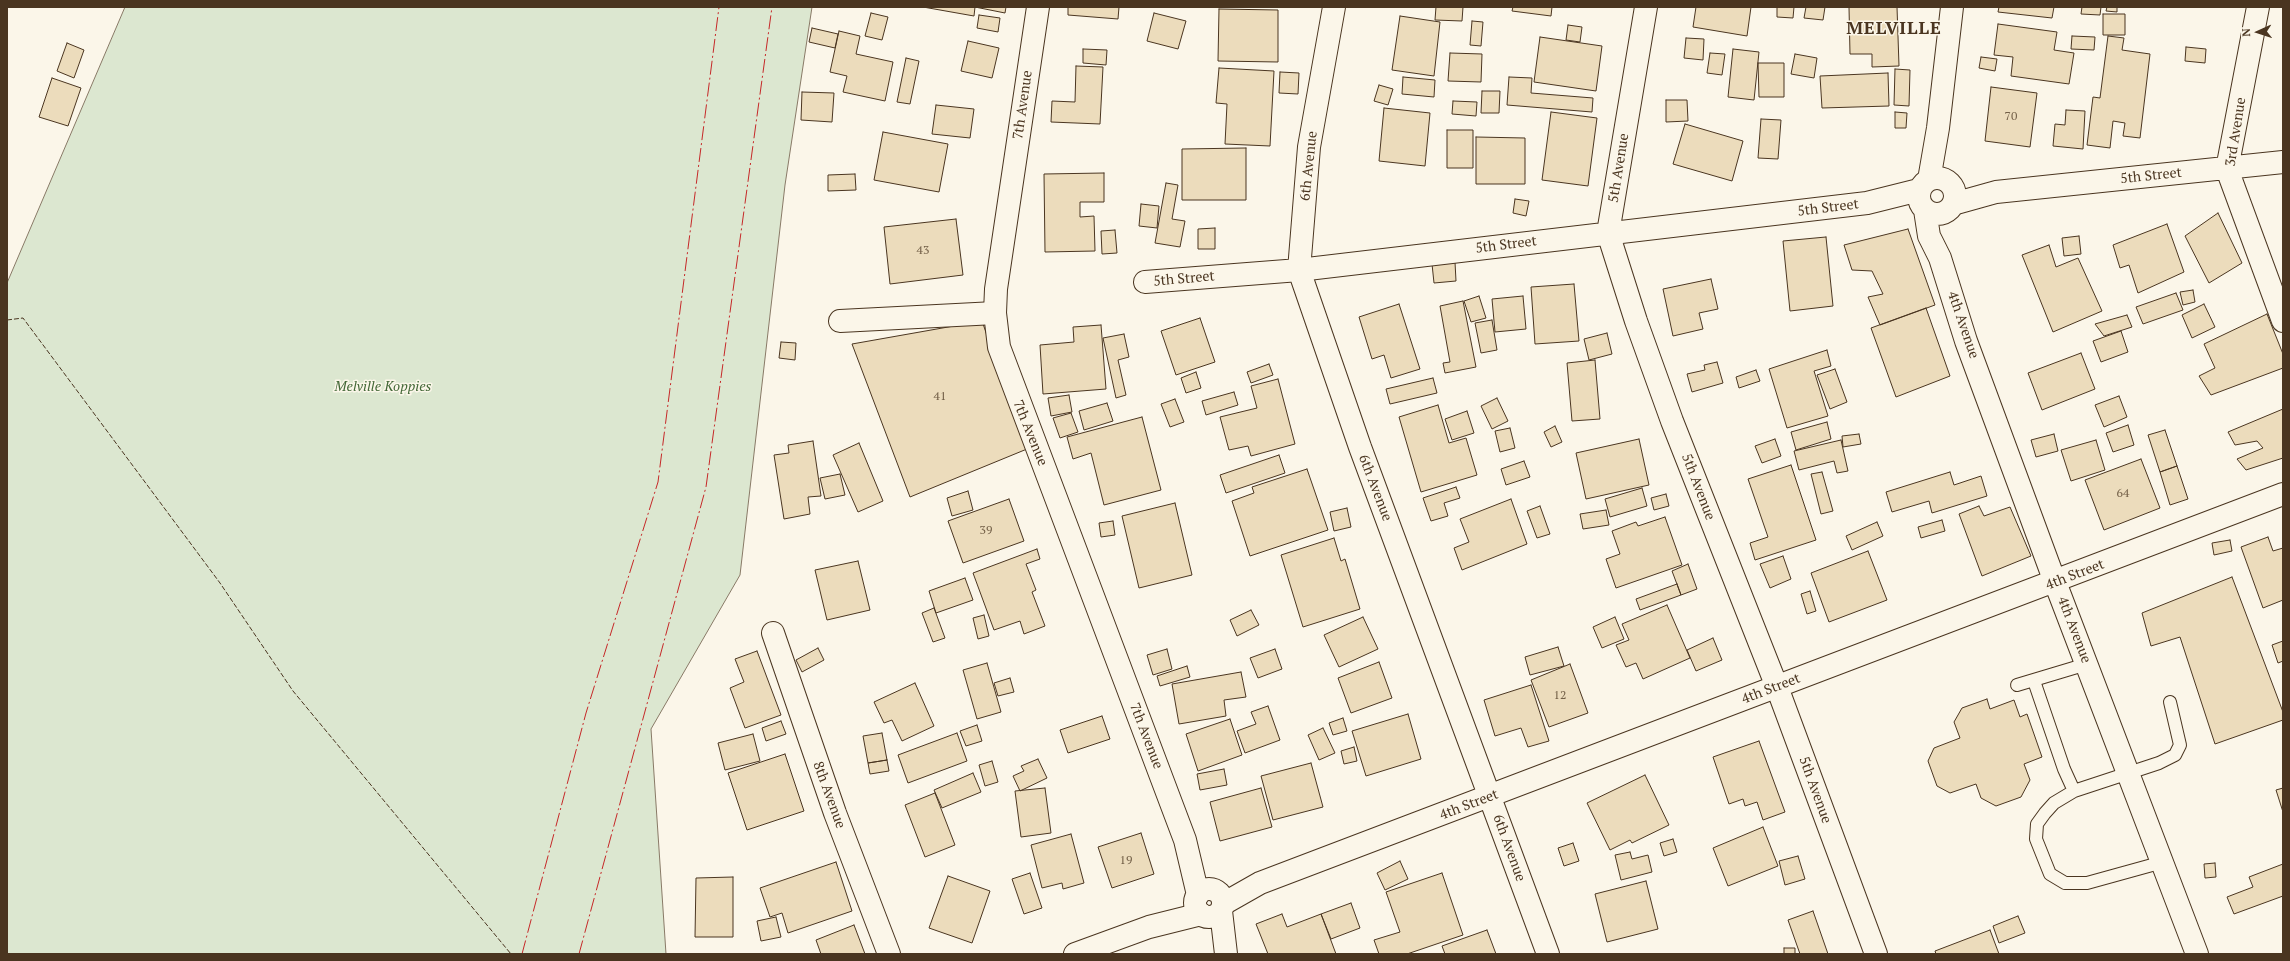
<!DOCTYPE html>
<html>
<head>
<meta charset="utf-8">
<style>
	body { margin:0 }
	#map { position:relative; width:2290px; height:961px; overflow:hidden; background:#fbf6e9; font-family:"PT Serif",serif }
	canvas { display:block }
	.frame { position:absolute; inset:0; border:8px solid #4a3520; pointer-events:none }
	.north { position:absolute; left:2238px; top:12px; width:40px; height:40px; -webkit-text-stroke:3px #fbf6e9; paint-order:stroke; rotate:267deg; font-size:11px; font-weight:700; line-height:16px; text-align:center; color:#4a3520 }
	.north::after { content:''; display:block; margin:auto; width:14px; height:18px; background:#4a3520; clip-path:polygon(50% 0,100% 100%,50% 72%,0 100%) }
</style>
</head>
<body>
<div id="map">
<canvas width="2290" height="961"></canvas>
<div class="frame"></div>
<div class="north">N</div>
</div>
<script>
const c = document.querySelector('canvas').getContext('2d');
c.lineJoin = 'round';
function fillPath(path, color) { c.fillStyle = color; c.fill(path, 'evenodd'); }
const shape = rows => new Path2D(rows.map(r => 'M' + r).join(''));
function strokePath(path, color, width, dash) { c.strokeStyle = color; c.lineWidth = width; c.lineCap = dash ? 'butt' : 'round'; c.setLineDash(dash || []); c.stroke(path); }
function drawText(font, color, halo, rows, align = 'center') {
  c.font = font + ' "PT Serif",serif'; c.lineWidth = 3; c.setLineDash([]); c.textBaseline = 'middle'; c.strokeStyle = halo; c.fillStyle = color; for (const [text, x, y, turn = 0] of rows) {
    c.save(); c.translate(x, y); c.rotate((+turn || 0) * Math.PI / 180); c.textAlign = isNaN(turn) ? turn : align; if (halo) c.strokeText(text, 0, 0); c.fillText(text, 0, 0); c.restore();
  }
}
const green = shape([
	[125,7,812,7,785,185,740,575,651,729,666,954,7,954,7,283,125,7]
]);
const building = shape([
	[923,7,1006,7,1005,13,975,7,974,16,923,7],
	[1068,7,1119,7,1118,19,1068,15,1068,7],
	[1436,7,1463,7,1462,21,1435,20,1436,7],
	[1513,7,1552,7,1551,16,1512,11,1513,7],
	[1696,7,1751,7,1747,36,1693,27,1696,7],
	[1777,7,1794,7,1793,18,1777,17,1777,7],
	[1806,7,1825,7,1823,20,1804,18,1806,7],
	[1849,7,1897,7,1899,66,1872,67,1872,54,1850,54,1849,7],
	[1999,7,2054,7,2052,18,1998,12,1999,7],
	[2082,7,2101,7,2100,15,2081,14,2082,7],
	[2107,7,2117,7,2117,12,2106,11,2107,7],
	[1219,9,1278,10,1278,62,1218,61,1219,9],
	[871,13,888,17,882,40,865,36,871,13],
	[1154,13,1186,21,1178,49,1147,41,1154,13],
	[2103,14,2125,14,2125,35,2103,35,2103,14],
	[979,15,1000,18,998,32,977,28,979,15],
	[1400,16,1440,22,1434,76,1392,70,1400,16],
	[1472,21,1483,22,1481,46,1470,45,1472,21],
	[1998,24,2057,32,2054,50,2074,53,2069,84,2011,76,2013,57,1994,55,1998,24],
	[1568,25,1582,27,1580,42,1566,40,1568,25],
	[812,28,838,34,835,48,809,42,812,28],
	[839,31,860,36,856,54,893,62,885,101,843,92,847,76,830,72,839,31],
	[2072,36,2095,37,2094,50,2071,49,2072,36],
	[2108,36,2124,38,2122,50,2150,54,2140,138,2123,136,2125,123,2113,121,2110,148,2087,145,2093,97,2100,98,2108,36],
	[1540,37,1602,46,1596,91,1534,82,1540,37],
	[1686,38,1704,39,1703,60,1684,58,1686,38],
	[968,41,999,48,992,78,961,71,968,41],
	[67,43,84,50,74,78,57,71,67,43],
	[2186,47,2206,49,2205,63,2185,61,2186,47],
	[1083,49,1107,50,1106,65,1083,63,1083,49],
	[1733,49,1759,52,1754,100,1728,97,1733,49],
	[1450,53,1482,54,1481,82,1448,81,1450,53],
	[1710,53,1725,54,1722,75,1707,73,1710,53],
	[1795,54,1817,58,1814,78,1791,74,1795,54],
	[1981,57,1997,59,1995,71,1979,68,1981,57],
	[906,58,919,61,910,104,897,102,906,58],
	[1758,63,1784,63,1784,97,1759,97,1758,63],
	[1076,66,1103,67,1100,124,1051,122,1052,101,1075,102,1076,66],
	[1219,68,1274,71,1270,146,1225,144,1227,104,1216,103,1219,68],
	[1895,69,1910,70,1909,106,1894,105,1895,69],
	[1280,72,1299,73,1298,94,1279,93,1280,72],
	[1888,73,1889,106,1822,108,1820,76,1888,73],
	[1403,77,1435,80,1434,97,1402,94,1403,77],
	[1509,77,1532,78,1531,93,1593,98,1592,112,1507,105,1509,77],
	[52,78,81,88,68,126,39,117,52,78],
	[1379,85,1393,89,1388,105,1374,101,1379,85],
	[1991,87,2037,93,2030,147,1985,141,1991,87],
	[1482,91,1500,91,1499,113,1481,113,1482,91],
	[802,92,834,93,832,122,801,120,802,92],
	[1666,100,1687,100,1688,121,1666,122,1666,100],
	[1453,101,1477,102,1476,116,1452,114,1453,101],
	[936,105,974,109,970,138,932,134,936,105],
	[1384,108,1430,113,1425,166,1379,161,1384,108],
	[2066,110,2085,111,2083,149,2053,146,2055,124,2065,125,2066,110],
	[1551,112,1597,118,1588,186,1542,180,1551,112],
	[1895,112,1907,113,1906,128,1895,128,1895,112],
	[1761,119,1781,120,1778,159,1758,158,1761,119],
	[1685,124,1743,141,1732,181,1673,164,1685,124],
	[1447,130,1473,130,1473,168,1447,168,1447,130],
	[883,132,948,144,939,192,874,180,883,132],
	[1476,137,1525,138,1525,184,1476,184,1476,137],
	[1246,148,1246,200,1182,200,1182,149,1246,148],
	[1104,173,1104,202,1080,202,1080,217,1094,216,1095,251,1045,252,1044,174,1104,173],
	[855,174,856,190,828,191,828,175,855,174],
	[1166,183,1178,185,1172,219,1185,221,1180,247,1155,243,1166,183],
	[1515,199,1529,201,1526,216,1513,213,1515,199],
	[1141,204,1159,206,1157,228,1139,226,1141,204],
	[2218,213,2242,263,2209,283,2185,236,2218,213],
	[956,219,963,275,890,284,884,227,956,219],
	[2167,224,2184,272,2138,293,2129,265,2120,268,2113,245,2167,224],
	[1215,228,1215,249,1198,249,1198,229,1215,228],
	[1908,229,1935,305,1880,325,1868,297,1883,294,1872,271,1852,270,1844,245,1908,229],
	[1115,230,1117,253,1102,254,1101,231,1115,230],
	[2079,236,2081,254,2064,256,2062,238,2079,236],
	[1826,237,1833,306,1790,311,1783,241,1826,237],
	[2049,245,2056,267,2078,258,2102,311,2053,332,2022,255,2049,245],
	[1455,262,1456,281,1434,283,1432,264,1455,262],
	[1711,279,1718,309,1699,313,1703,329,1673,336,1663,289,1711,279],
	[1574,284,1579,341,1535,344,1531,287,1574,284],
	[2193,290,2195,302,2183,305,2180,292,2193,290],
	[2176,293,2183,310,2143,324,2136,307,2176,293],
	[1479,296,1486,318,1471,322,1464,301,1479,296],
	[1523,296,1526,329,1495,332,1492,299,1523,296],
	[1463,301,1476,367,1445,373,1443,363,1450,362,1440,306,1463,301],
	[1399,304,1420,369,1391,378,1384,355,1372,359,1359,317,1399,304],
	[2204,304,2215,327,2192,338,2182,315,2204,304],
	[1926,308,1950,376,1896,397,1871,328,1926,308],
	[2267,314,2283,354,2283,368,2211,395,2199,376,2215,368,2204,344,2267,314],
	[2127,315,2132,327,2104,336,2095,324,2127,315],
	[1200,318,1215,362,1176,375,1161,331,1200,318],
	[1492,320,1497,350,1481,353,1475,323,1492,320],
	[982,321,1027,449,910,497,852,344,982,321],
	[1101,325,1106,389,1043,394,1040,345,1074,342,1073,327,1101,325],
	[2121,331,2128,352,2101,362,2093,341,2121,331],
	[1607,333,1612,354,1589,360,1584,339,1607,333],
	[1124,334,1129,357,1118,360,1126,395,1116,398,1103,338,1124,334],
	[781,342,796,343,795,360,779,358,781,342],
	[1827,350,1831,366,1814,371,1828,416,1787,428,1769,369,1827,350],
	[2081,353,2095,389,2042,410,2028,373,2081,353],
	[1595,360,1600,419,1572,421,1567,363,1595,360],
	[1717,362,1723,383,1692,392,1687,374,1705,370,1704,365,1717,362],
	[1269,364,1273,375,1251,383,1247,372,1269,364],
	[1835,369,1847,402,1830,409,1817,375,1835,369],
	[1756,370,1760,381,1739,388,1736,377,1756,370],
	[1196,372,1201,388,1186,393,1181,378,1196,372],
	[1433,378,1437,393,1390,404,1386,389,1433,378],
	[1278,379,1295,444,1251,456,1248,446,1229,450,1220,417,1257,408,1251,386,1278,379],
	[1234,392,1238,405,1206,415,1202,401,1234,392],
	[1069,395,1072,412,1051,416,1048,398,1069,395],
	[2119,396,2127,417,2104,427,2095,405,2119,396],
	[1497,398,1508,421,1492,429,1481,406,1497,398],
	[1175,399,1184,422,1170,427,1161,404,1175,399],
	[1107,403,1113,421,1084,430,1079,411,1107,403],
	[1438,405,1449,443,1466,438,1477,475,1421,492,1399,417,1438,405],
	[2283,409,2283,458,2246,470,2237,459,2263,448,2257,441,2235,445,2228,432,2283,409],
	[1467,411,1474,433,1452,440,1445,419,1467,411],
	[1071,413,1078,432,1060,438,1053,418,1071,413],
	[1142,417,1161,490,1104,505,1091,453,1073,459,1067,437,1142,417],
	[1827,422,1831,439,1796,450,1791,432,1827,422],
	[2128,425,2134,445,2113,452,2106,433,2128,425],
	[1555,426,1562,442,1551,447,1544,432,1555,426],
	[1510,428,1515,448,1500,452,1495,431,1510,428],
	[2165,430,2177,466,2160,472,2148,435,2165,430],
	[1859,434,1861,444,1843,447,1842,436,1859,434],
	[2054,434,2058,451,2036,457,2031,440,2054,434],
	[1639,439,1649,485,1586,499,1576,453,1639,439],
	[1775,439,1781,456,1762,463,1755,446,1775,439],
	[1841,440,1848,471,1837,473,1834,461,1799,470,1794,451,1841,440],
	[2096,440,2105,470,2071,481,2061,450,2096,440],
	[813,441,821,496,808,497,810,514,784,519,774,455,789,453,788,445,813,441],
	[859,443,883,501,858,512,833,455,859,443],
	[1279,455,1285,473,1226,493,1220,475,1279,455],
	[2141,459,2160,508,2104,530,2085,480,2141,459],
	[1524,461,1530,477,1506,485,1501,469,1524,461],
	[1791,465,1816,540,1755,560,1750,543,1768,537,1748,479,1791,465],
	[2177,466,2188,499,2170,505,2160,472,2177,466],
	[1307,469,1328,530,1250,556,1232,501,1254,493,1252,487,1307,469],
	[1822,472,1833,511,1821,514,1811,474,1822,472],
	[1950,472,1954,485,1981,476,1987,496,1932,513,1929,501,1892,512,1886,492,1950,472],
	[840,474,845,495,825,499,820,478,840,474],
	[1456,487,1460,498,1444,503,1448,516,1431,521,1423,498,1456,487],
	[1642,488,1647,506,1610,517,1605,499,1642,488],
	[968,491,973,510,952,516,947,498,968,491],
	[1666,494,1669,506,1654,510,1651,498,1666,494],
	[1009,499,1024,541,963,563,948,521,1009,499],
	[1511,499,1527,544,1462,570,1454,548,1469,542,1460,519,1511,499],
	[1175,503,1192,575,1139,588,1122,516,1175,503],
	[1540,506,1550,534,1537,538,1527,511,1540,506],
	[1979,506,1984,516,2010,507,2031,556,1982,576,1959,514,1979,506],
	[1347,508,1351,527,1334,531,1330,512,1347,508],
	[1606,510,1609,525,1583,529,1580,514,1606,510],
	[1665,517,1682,565,1616,588,1606,559,1620,554,1612,531,1636,522,1638,526,1665,517],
	[1942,520,1945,531,1921,538,1918,527,1942,520],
	[1113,521,1115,535,1101,537,1099,523,1113,521],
	[1877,522,1883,536,1852,550,1846,536,1877,522],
	[2268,537,2273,551,2283,548,2283,600,2263,608,2241,547,2268,537],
	[1334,538,1341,561,1345,559,1360,609,1303,627,1281,555,1334,538],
	[2230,540,2232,551,2214,555,2212,543,2230,540],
	[1037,549,1040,559,1026,564,1036,590,1032,592,1045,626,1024,634,1020,621,994,630,973,573,1037,549],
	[1868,551,1887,600,1829,622,1811,573,1868,551],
	[1783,556,1791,579,1770,588,1760,564,1783,556],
	[858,561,870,610,827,620,815,570,858,561],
	[1688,564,1697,589,1681,595,1672,571,1688,564],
	[2232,577,2283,712,2283,720,2215,744,2180,637,2151,646,2142,613,2232,577],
	[965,578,973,600,936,613,929,591,965,578],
	[1677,584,1681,595,1640,610,1636,599,1677,584],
	[1810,591,1816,611,1807,614,1801,594,1810,591],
	[1667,605,1690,658,1643,679,1636,663,1626,667,1616,645,1629,640,1622,624,1667,605],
	[934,608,945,638,933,642,922,613,934,608],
	[1251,610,1259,625,1237,636,1230,620,1251,610],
	[984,615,989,636,978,639,973,618,984,615],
	[1363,617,1378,649,1339,667,1324,635,1363,617],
	[1615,617,1624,639,1602,648,1593,627,1615,617],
	[1713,638,1722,660,1696,671,1687,650,1713,638],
	[2283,641,2283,661,2278,663,2272,645,2283,641],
	[1558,647,1564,666,1530,675,1525,657,1558,647],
	[818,648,824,660,802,672,796,660,818,648],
	[1167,649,1172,669,1153,675,1147,655,1167,649],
	[1275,649,1282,669,1258,678,1250,658,1275,649],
	[757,651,781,715,745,728,730,688,744,682,735,659,757,651],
	[1379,662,1392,698,1351,713,1338,678,1379,662],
	[987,663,1001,712,977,719,963,670,987,663],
	[1570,664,1588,713,1549,727,1531,680,1570,664],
	[1187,666,1190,677,1160,686,1157,676,1187,666],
	[1241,672,1246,697,1224,700,1226,716,1179,724,1172,684,1241,672],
	[1010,678,1014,692,998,696,994,683,1010,678],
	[915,683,934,726,902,741,892,720,884,723,874,702,915,683],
	[1531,685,1549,741,1528,747,1521,728,1495,736,1484,700,1531,685],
	[1987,699,1990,709,2014,700,2020,717,2027,714,2042,757,2024,764,2030,780,2021,797,1996,806,1981,798,1976,784,1950,793,1937,786,1928,761,1934,748,1960,738,1954,722,1962,708,1987,699],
	[1268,706,1280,740,1245,753,1237,731,1256,724,1251,712,1268,706],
	[1408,714,1421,759,1366,776,1352,731,1408,714],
	[1102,716,1110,739,1068,753,1060,730,1102,716],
	[1343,718,1347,731,1333,735,1329,723,1343,718],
	[1230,719,1242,755,1198,771,1186,734,1230,719],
	[781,721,786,734,766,741,762,728,781,721],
	[977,725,982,741,966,746,960,731,977,725],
	[1323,728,1335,753,1319,760,1308,735,1323,728],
	[882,733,887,760,868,763,863,736,882,733],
	[957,733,967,761,908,783,898,755,957,733],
	[753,734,760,761,725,770,718,743,753,734],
	[1759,741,1785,812,1763,820,1757,802,1745,806,1743,799,1729,804,1713,757,1759,741],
	[1354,747,1357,761,1344,764,1341,751,1354,747],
	[785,754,804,811,747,830,728,773,785,754],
	[1038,759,1047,778,1020,791,1013,776,1024,771,1021,766,1038,759],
	[887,760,889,771,870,774,868,763,887,760],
	[992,761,998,782,985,786,979,765,992,761],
	[1311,763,1323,807,1273,820,1261,776,1311,763],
	[1224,769,1227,785,1200,790,1197,774,1224,769],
	[973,773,981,792,942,808,934,790,973,773],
	[1645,775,1669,825,1632,843,1630,840,1610,850,1587,803,1645,775],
	[1045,788,1051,833,1021,837,1015,791,1045,788],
	[1261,788,1272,827,1220,841,1210,802,1261,788],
	[2283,788,2283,812,2276,790,2283,788],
	[935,793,955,845,925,857,905,805,935,793],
	[1763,827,1778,866,1728,886,1713,848,1763,827],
	[1141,833,1154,874,1112,888,1098,847,1141,833],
	[1071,834,1084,883,1063,889,1062,883,1042,888,1031,845,1071,834],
	[1673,839,1677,852,1664,856,1660,843,1673,839],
	[1573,843,1579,861,1564,866,1558,848,1573,843],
	[1630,852,1632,859,1648,855,1652,872,1621,880,1615,855,1630,852],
	[1798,856,1805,879,1785,885,1779,861,1798,856],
	[1400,861,1408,879,1385,890,1377,873,1400,861],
	[836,862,852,911,788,933,782,913,770,917,760,888,836,862],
	[2215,863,2216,877,2205,878,2204,864,2215,863],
	[2283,864,2283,896,2234,914,2227,897,2253,887,2249,877,2283,864],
	[1030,873,1042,908,1024,914,1012,879,1030,873],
	[1442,873,1463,935,1407,954,1379,954,1374,940,1400,932,1386,892,1442,873],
	[948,876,990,891,972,943,929,928,948,876],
	[733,877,733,937,695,937,696,878,733,877],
	[1646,881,1658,929,1607,942,1595,894,1646,881],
	[1351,903,1360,928,1331,939,1321,914,1351,903],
	[1813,911,1828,954,1800,954,1788,920,1813,911],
	[1282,914,1287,927,1321,914,1336,954,1268,954,1256,924,1282,914],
	[2018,916,2025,933,1999,943,1993,926,2018,916],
	[776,917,781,937,761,941,757,921,776,917],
	[854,925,865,954,821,954,816,940,854,925],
	[1487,930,1496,954,1445,954,1442,946,1487,930],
	[1990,930,1999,954,1936,954,1935,951,1990,930],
	[1784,948,1795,948,1795,954,1784,954,1784,948]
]);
const lane = shape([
	[2034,681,2064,769,2074,791],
	[2017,685,2087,664],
	[2163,862,2087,883,2065,883,2050,874,2036,839,2037,824,2045,813,2054,803,2074,791,2159,763,2175,755,2180,745,2170,702]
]);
const street = shape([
	[1334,7,1309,147,1299,270,1360,447,1548,954],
	[1646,7,1608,233,1636,321,1672,421,1777,687,1876,954],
	[2258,7,2227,169,2283,321],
	'1919 196a18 18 0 1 1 36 0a18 18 0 1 1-36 0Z',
	[1929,180,1938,128,1952,7],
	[1953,204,1996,192,2283,162],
	[1925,210,1929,236,1940,258,1966,341,2055,582,2197,954],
	[1145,282,1299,270,1867,203,1919,190],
	[840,321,995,313],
	[773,633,835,813,889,954],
	[1223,904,1260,883,2283,494],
	[1075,954,1149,927,1201,914]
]);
const secondary = shape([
	[1038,7,996,289,995,313,999,347,1185,840,1198,895],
	'1195 903a14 14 0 1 1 28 0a14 14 0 1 1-28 0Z',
	[1221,911,1226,954]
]);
const fence = shape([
	[7,320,23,318,220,583,293,691,511,954]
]);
const power = shape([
	[522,954,586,713,658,482,719,7],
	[579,954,706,487,772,7]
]);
const numberNames = [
	["70",2011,117],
	["43",923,251],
	["41",940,397],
	["64",2123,494],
	["39",986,531],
	["12",1560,696],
	["19",1126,861]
];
const streetNames = [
	["7th Avenue",1023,105,-82],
	["3rd Avenue",2236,132,-81],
	["6th Avenue",1309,166,-84],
	["5th Avenue",1619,168,-81],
	["5th Street",2151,176,-6],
	["5th Street",1828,208,-7],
	["5th Street",1506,245,-7],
	["5th Street",1184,279,-5],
	["4th Avenue",1963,325,71],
	["7th Avenue",1030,433,68],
	["5th Avenue",1698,487,69],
	["6th Avenue",1375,488,69],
	["4th Street",2075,575,-21],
	["4th Avenue",2074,630,69],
	["4th Street",1771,689,-21],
	["7th Avenue",1146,736,69],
	["5th Avenue",1815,790,70],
	["8th Avenue",829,795,70],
	["4th Street",1469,805,-21],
	["6th Avenue",1509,848,70]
];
const parkNames = [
	["Melville Koppies",383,387]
];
const districtNames = [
	["MELVILLE",1894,29]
];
fillPath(green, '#dce7d0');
strokePath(green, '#887966', 1);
fillPath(building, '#ecdcbc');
strokePath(building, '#4a3520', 1);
strokePath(lane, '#4a3520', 14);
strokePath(street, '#4a3520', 24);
strokePath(secondary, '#4a3520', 24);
strokePath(lane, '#fbf6e9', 12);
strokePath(street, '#fbf6e9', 22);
strokePath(secondary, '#fbf6e9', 22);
strokePath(fence, '#4a3520', 1, [5, 2]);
strokePath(power, '#c62828', 1, [14, 3, 2, 3]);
drawText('12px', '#725f47', null, numberNames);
drawText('14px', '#4a3520', '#fbf6e9', streetNames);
drawText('italic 14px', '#436837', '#fbf6e9', parkNames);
c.letterSpacing = '1px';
drawText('bold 18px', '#4a3520', '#fbf6e9', districtNames);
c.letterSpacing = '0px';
</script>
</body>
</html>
